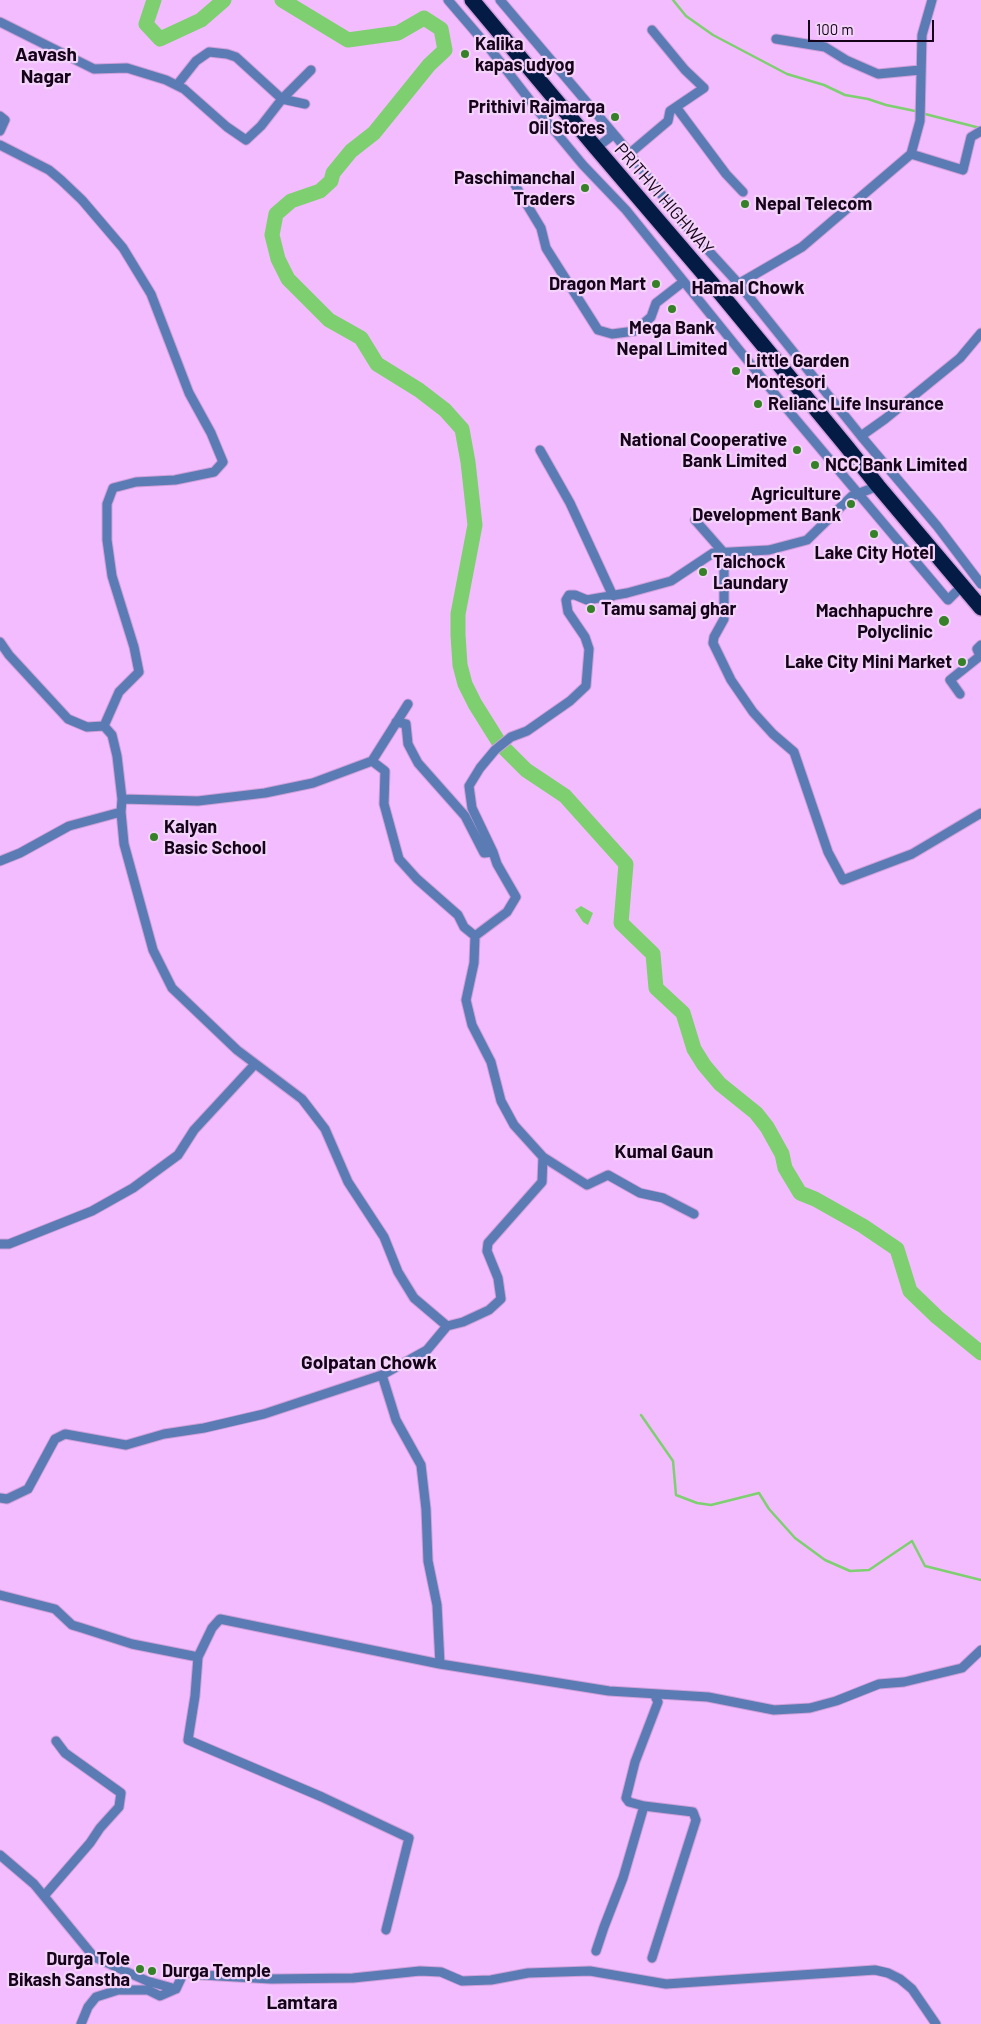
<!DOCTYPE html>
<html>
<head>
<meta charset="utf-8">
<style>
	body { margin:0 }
	#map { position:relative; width:981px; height:2024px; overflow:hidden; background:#f3bcfe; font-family:Barlow,sans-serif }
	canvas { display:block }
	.scale { position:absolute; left:808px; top:20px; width:126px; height:22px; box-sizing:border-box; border:2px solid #150419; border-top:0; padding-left:6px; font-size:15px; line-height:18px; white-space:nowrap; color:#150419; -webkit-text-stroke:4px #f4d3fa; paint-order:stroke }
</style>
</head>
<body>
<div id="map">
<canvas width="981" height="2024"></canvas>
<div class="scale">100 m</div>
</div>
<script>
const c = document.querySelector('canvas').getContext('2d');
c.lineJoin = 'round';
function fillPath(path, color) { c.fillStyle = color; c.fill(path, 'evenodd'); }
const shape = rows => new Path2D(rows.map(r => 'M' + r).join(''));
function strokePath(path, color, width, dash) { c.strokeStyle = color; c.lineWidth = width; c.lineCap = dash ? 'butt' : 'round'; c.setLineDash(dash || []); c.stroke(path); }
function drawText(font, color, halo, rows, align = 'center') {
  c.font = font + ' Barlow,sans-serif'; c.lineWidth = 4.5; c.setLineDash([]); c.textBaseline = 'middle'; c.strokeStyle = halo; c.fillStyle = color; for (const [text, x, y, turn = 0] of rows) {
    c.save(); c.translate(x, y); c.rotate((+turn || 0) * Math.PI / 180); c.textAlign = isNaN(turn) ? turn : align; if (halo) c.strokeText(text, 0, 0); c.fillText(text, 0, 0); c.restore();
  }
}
const water = shape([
	[581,906,593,913,588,925,583,922,575,910]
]);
const stream = shape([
	[673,0,686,16,713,35,787,74,824,85,845,95,868,99,886,105,915,111],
	[925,114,980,128],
	[641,1415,673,1461,676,1495,697,1503,711,1505,759,1493,769,1509,795,1538,825,1560,850,1571,869,1570,912,1541,925,1566,981,1580]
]);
const river = shape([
	[154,0,146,24,160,39,201,20,224,0],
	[282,0,348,40,398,33,424,18,441,29,445,50,429,65,374,133,351,151,333,173,331,181,320,191,291,201,276,214,272,235,278,259,288,279,329,320,361,338,377,364,419,390,445,410,462,429,468,462,475,525,458,614,458,635,460,665,465,684,475,704,500,744,526,770,565,796,626,864,621,923,653,954,656,988,683,1013,694,1049,704,1065,720,1084,756,1113,767,1127,782,1154,785,1168,800,1193,815,1199,863,1226,897,1249,910,1291,937,1317,981,1353]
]);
const street = shape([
	[448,0,490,49,539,112,583,165,626,210,782,403,948,600,962,586],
	[500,0,618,139,686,226,738,283,861,436,937,526,981,584],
	[0,22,94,69,127,68,166,80,184,89,227,127,246,140,261,126,282,99,305,104],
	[776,39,825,47,846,60,878,74,920,70],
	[177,85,196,61,209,52,227,54,236,57,282,99,311,70],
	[676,107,726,174,743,192],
	[0,116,5,120,0,131],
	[0,145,49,170,61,180,82,200,123,248,151,294,189,393,211,433,223,462,214,472,175,480,136,482,113,488,107,504,107,540,112,576,134,647,139,672,119,692,104,726],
	[596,148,613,135],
	[629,154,668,121,670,111,704,88,685,70,652,30],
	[911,154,963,170,971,137,981,131],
	[515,185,541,228,546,248,598,330,612,334,635,331,651,317,656,303,683,282],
	[721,294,802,247,911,154,920,121,922,35,932,0],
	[861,436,885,419,960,358,981,333],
	[540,450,570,503,613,596],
	[695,520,724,553,724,619,714,637,713,643,731,680,753,712,773,734,794,752,828,852,843,880,912,854,981,813],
	[0,642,9,655,68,719,87,727,104,726,112,735,117,756,122,799],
	[960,694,950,680,980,656,977,649,981,645],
	[408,704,372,761,385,771,384,804,399,859,417,879,458,915,464,927,475,936,474,963,466,1000,472,1025,491,1062,501,1101,514,1125,543,1157,587,1185,608,1175,640,1193,663,1198,694,1214],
	[396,722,406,724,408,744,418,763,465,816,484,853,493,852,497,864,516,897,507,912,475,936],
	[121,812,122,799,198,801,265,793,313,783,372,761],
	[493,852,472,808,469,786,480,768,495,750,511,737,527,731,570,701,586,686,589,649,585,637,568,612,566,600,569,595,575,595,587,600,627,593,671,581,713,553,769,550,807,540,852,496,878,486],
	[0,861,20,853,69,826,121,812,124,844,153,950,172,988,237,1050,302,1099,325,1129,348,1182,384,1237,398,1272,414,1298,447,1326,427,1350,382,1375,264,1414,204,1428,164,1434,126,1445,65,1434,55,1439,28,1489,7,1499,0,1498],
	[0,1244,9,1244,92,1211,133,1188,178,1155,194,1130,255,1064],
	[447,1326,463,1322,489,1310,501,1299,498,1278,487,1251,488,1243,542,1182,543,1157],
	[382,1375,396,1420,421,1465,426,1509,428,1561,437,1605,440,1664],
	[0,1595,55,1609,72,1625,82,1628,132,1644,198,1657,212,1628,220,1619,440,1664,609,1691,708,1697,774,1710,810,1708,836,1701,879,1684,904,1682,962,1668,981,1650],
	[198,1657,195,1696,188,1740,322,1797,409,1838,386,1930],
	[644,1806,693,1812,696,1820,652,1958],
	[0,1855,34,1884,94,1957,147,1981,176,1989,184,1972,202,1975,271,1979,353,1978,420,1971,441,1972,462,1981,491,1980,528,1973,590,1971,666,1984,875,1970,888,1973,900,1979,912,1989,936,2024],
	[44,1896,90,1843,100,1828,119,1807,121,1793,65,1753,56,1741],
	[596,1951,604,1927,623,1878,644,1806,629,1802,626,1798,635,1762,658,1702,654,1694],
	[81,2024,88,2007,96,1997,118,1990,148,1990,160,1996,176,1989]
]);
const highway = shape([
	[472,0,596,148,721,294,847,447,878,486,981,608]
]);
const markers = [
	[465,54,5,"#368028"],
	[615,117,5,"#368028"],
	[585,188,5,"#368028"],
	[745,204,5,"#368028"],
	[656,284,5,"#368028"],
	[672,309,5,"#368028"],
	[736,371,5,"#368028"],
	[758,404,5,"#368028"],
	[797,450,5,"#368028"],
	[815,465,5,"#368028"],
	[851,504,5,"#368028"],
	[874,534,5,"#368028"],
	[703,572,5,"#368028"],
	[591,609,5,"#368028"],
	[944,621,6,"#368028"],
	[962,662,5,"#368028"],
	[154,837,5,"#368028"],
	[140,1969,5,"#368028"],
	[152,1971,5,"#368028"]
];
const poiNames = [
	["Kalika",475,44],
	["kapas udyog",475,65],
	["Prithivi Rajmarga",605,107,"right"],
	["Oil Stores",605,128,"right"],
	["Paschimanchal",575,178,"right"],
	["Traders",575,199,"right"],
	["Nepal Telecom",755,204],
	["Dragon Mart",646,284,"right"],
	["Mega Bank",672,328,"center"],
	["Nepal Limited",672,349,"center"],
	["Little Garden",746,361],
	["Montesori",746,382],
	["Relianc Life Insurance",768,404],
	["National Cooperative",787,440,"right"],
	["Bank Limited",787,461,"right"],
	["NCC Bank Limited",825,465],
	["Agriculture",841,494,"right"],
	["Development Bank",841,515,"right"],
	["Lake City Hotel",874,553,"center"],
	["Talchock",713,562],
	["Laundary",713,583],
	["Tamu samaj ghar",601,609],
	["Machhapuchre",933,611,"right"],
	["Polyclinic",933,632,"right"],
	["Lake City Mini Market",952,662,"right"],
	["Kalyan",164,827],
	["Basic School",164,848],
	["Durga Tole",130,1959,"right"],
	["Bikash Sanstha",130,1980,"right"],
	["Durga Temple",162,1971]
];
const streetNames = [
	["PRITHVI HIGHWAY",664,199,49]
];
const neighbourhoodNames = [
	["Aavash",46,55],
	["Nagar",46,77],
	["Hamal Chowk",748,288],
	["Kumal Gaun",664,1152],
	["Golpatan Chowk",369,1363],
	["Lamtara",302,2003]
];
fillPath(water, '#7dcf6f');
strokePath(stream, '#7dcf6f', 2.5);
strokePath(river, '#7dcf6f', 15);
strokePath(street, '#cf9fd9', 11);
strokePath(highway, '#cf9fd9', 18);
strokePath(street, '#5a7bb4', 9);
strokePath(highway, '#041b46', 15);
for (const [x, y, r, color] of markers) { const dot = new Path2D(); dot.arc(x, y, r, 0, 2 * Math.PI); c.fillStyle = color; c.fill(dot); strokePath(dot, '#f4d3fa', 2); }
drawText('bold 18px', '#150419', '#f4d3fa', poiNames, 'left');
drawText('18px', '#150419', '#f4d3fa', streetNames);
drawText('bold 19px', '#150419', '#f4d3fa', neighbourhoodNames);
</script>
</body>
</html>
